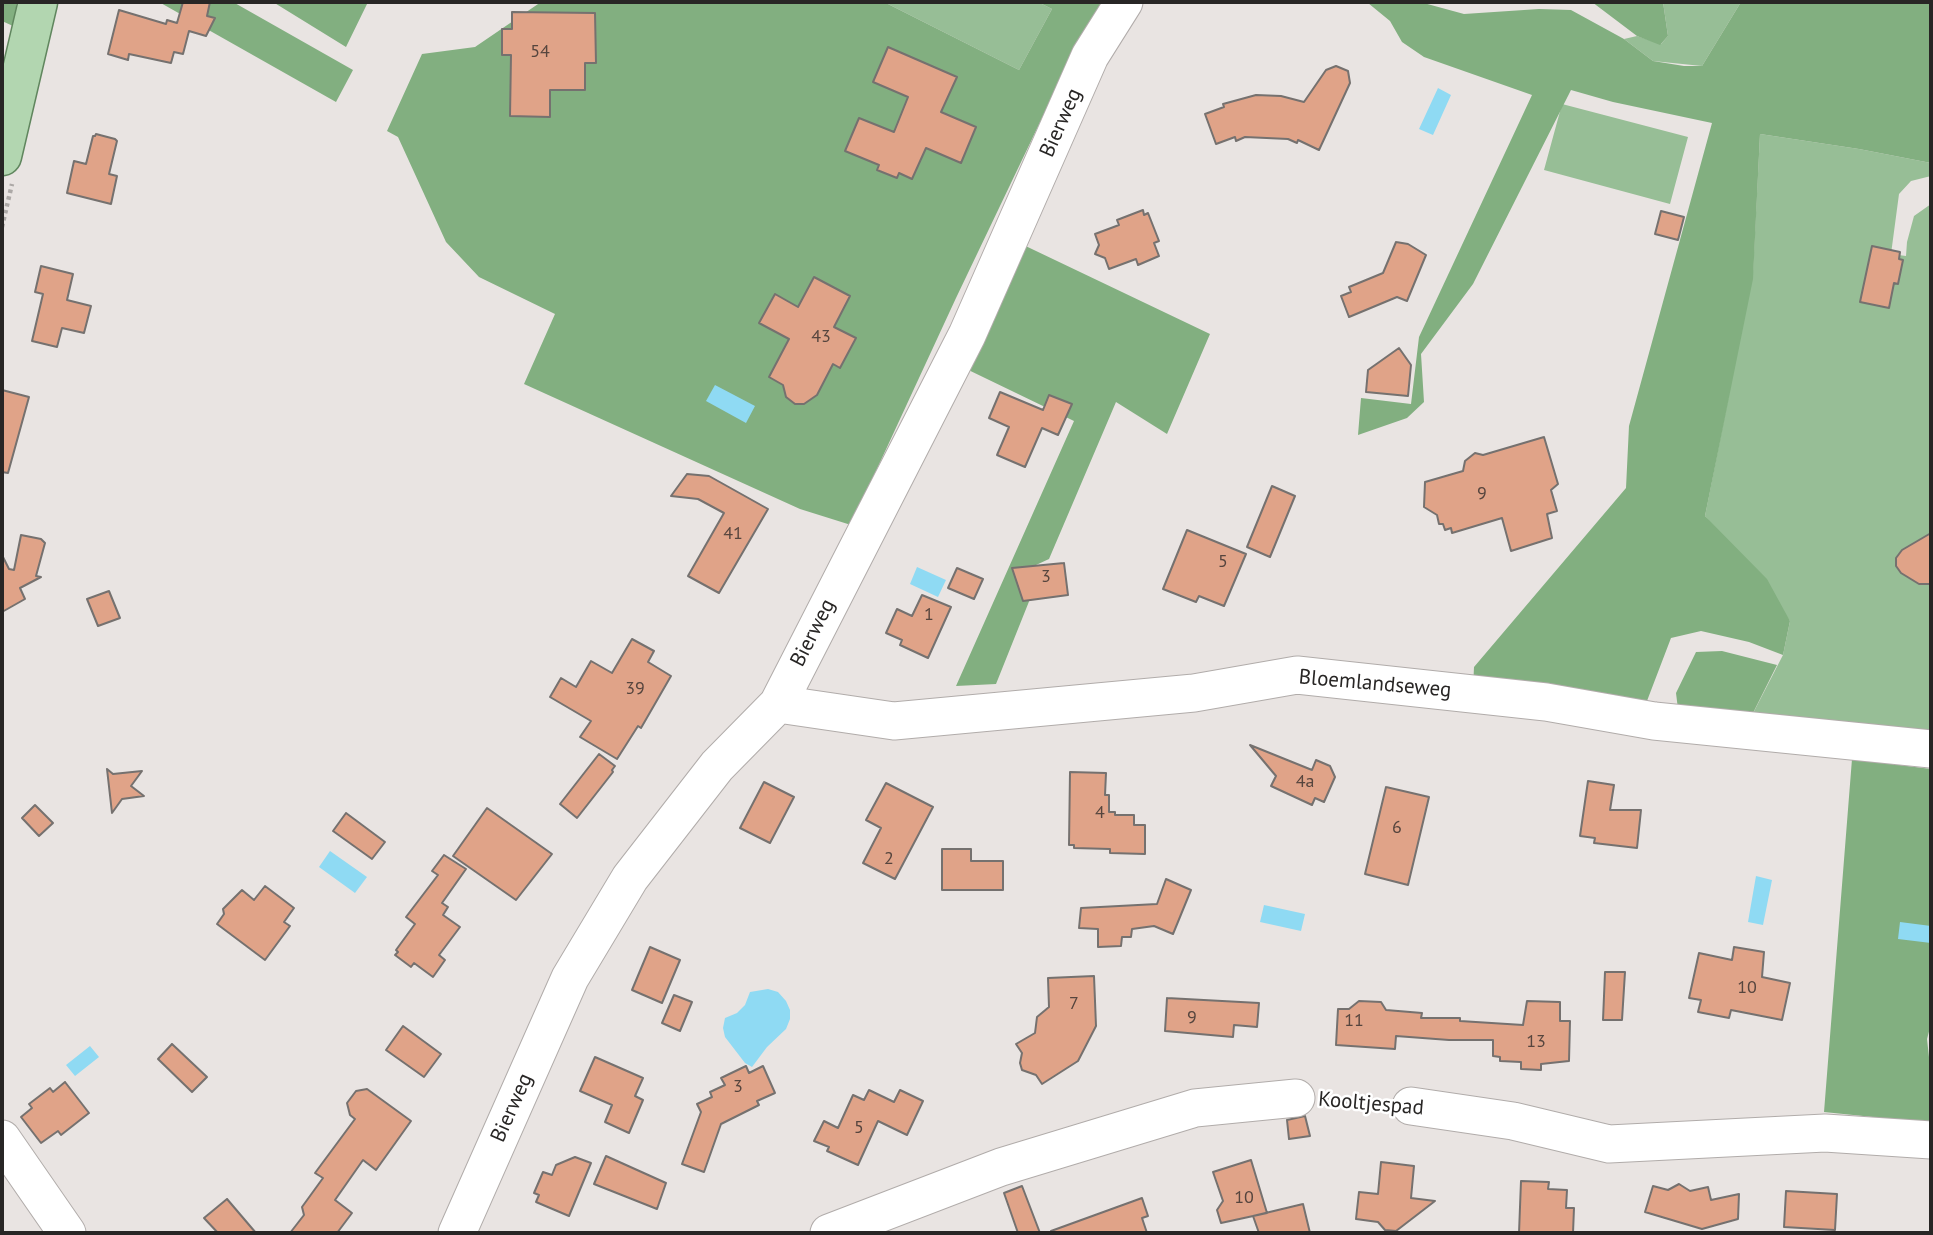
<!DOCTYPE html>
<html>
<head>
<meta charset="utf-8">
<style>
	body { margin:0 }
	#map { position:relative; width:1933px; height:1235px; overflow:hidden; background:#e9e4e2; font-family:"PT Sans",sans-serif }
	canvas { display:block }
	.frame { position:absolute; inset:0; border:4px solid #282625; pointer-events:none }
</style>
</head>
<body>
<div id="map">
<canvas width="1933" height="1235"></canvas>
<div class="frame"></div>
</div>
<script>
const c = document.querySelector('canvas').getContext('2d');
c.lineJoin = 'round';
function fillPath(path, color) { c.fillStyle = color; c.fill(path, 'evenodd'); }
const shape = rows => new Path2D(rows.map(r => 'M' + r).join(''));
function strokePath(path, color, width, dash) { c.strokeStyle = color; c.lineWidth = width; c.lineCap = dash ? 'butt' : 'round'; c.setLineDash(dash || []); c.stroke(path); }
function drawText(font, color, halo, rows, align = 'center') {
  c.font = font + ' "PT Sans",sans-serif'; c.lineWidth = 5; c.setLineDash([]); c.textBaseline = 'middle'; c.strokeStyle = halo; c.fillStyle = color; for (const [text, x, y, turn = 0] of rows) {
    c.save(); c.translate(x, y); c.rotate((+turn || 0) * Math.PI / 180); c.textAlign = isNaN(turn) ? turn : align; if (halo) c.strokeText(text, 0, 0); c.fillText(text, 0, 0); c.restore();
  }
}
const green = shape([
	[884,2,1038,2,1052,9,1019,70],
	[1663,2,1741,2,1702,66,1653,61,1624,39,1637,36,1661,44,1668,36],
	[1562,104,1688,137,1670,204,1544,170],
	[1760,134,1859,149,1931,163,1931,176,1911,181,1899,194,1891,254,1906,256,1907,242,1914,216,1931,204,1931,745,1748,723,1783,655,1790,621,1705,516,1753,272]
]);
const forest = shape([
	[2,2,17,2,13,26,2,21],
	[159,2,233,2,353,70,336,102],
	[273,2,368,2,346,47],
	[541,2,884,2,1019,70,1052,9,1038,2,1101,3,1076,47,956,298,851,525,800,509,524,384,555,314,479,277,446,242,398,137,387,131,422,54,475,47],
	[1355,2,1420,2,1464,14,1539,9,1571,10,1624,39,1653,61,1684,66,1702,66,1741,2,1931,2,1931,163,1859,149,1760,134,1753,279,1705,516,1767,579,1790,621,1783,655,1749,642,1701,631,1671,638,1642,714,1473,689,1474,667,1626,488,1629,426,1712,123,1613,102,1571,90,1473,284,1421,354,1424,402,1407,418,1358,435,1361,398,1411,404,1419,337,1532,95,1424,57,1402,42,1390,21,1368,3],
	[1592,2,1663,2,1668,36,1660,45,1637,36],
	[1013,240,1210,334,1167,434,1116,402,1049,559,1036,565,1038,579,996,684,956,686,1074,421,956,364],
	[1722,651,1777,665,1748,723,1679,717,1676,693,1696,652],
	[1852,759,1931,769,1931,1024,1927,1039,1929,1057,1931,1059,1931,1123,1824,1112]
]);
const water = shape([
	[1438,88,1451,95,1433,135,1419,129],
	[715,385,755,406,746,423,706,401],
	[917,567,946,580,938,597,910,584],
	[330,851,367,877,355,893,319,867],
	[1756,876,1772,880,1763,925,1748,922],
	[1264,905,1305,914,1301,931,1260,922],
	[1900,922,1931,926,1931,943,1898,939],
	[768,989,778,992,786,1001,790,1010,790,1019,786,1029,767,1047,752,1067,745,1063,725,1037,723,1028,725,1018,737,1013,745,1005,750,992],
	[90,1046,99,1057,75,1076,66,1065]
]);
const building = shape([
	[183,2,210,2,207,16,215,18,206,36,189,31,183,54,174,52,171,63,129,54,128,60,108,54,119,10,166,24,167,20,177,23,183,2],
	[512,12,595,13,596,63,585,63,585,90,550,90,550,117,510,116,511,55,502,55,502,29,512,29,512,12],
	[888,47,957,77,941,112,976,127,961,163,926,148,912,179,899,173,897,178,877,170,879,165,845,151,859,118,894,132,908,97,873,82,888,47],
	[1336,66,1348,71,1350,83,1319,150,1298,140,1297,143,1288,139,1245,137,1236,141,1235,137,1216,144,1205,114,1224,107,1223,104,1256,95,1281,96,1304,102,1326,70,1336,66],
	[96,134,115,139,117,141,109,174,117,176,111,204,67,193,74,161,86,164,93,136,95,136,96,134],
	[1143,210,1144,215,1148,213,1159,241,1154,243,1159,256,1138,265,1136,259,1109,269,1105,258,1095,254,1099,245,1095,234,1119,225,1117,220,1143,210],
	[1661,211,1684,217,1678,240,1655,234,1661,211],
	[1396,242,1408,244,1426,255,1407,301,1397,297,1349,317,1341,296,1351,292,1349,287,1383,273,1396,242],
	[1872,246,1900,252,1899,259,1903,260,1898,284,1894,283,1889,308,1860,302,1872,246],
	[41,266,73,274,67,300,91,306,84,333,62,328,57,347,32,341,43,294,35,292,41,266],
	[814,277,850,296,834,327,856,338,840,368,833,364,817,395,804,404,795,404,786,397,783,385,769,377,789,339,759,323,775,294,798,307,814,277],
	[1399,348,1411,365,1408,396,1366,392,1368,370,1399,348],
	[2,390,29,397,8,473,2,472,2,390],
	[1000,392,1043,410,1049,395,1072,404,1058,435,1042,428,1025,467,997,455,1009,427,989,418,1000,392],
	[1544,437,1558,484,1551,490,1557,511,1547,514,1552,538,1511,551,1502,518,1452,533,1451,528,1445,530,1443,524,1439,524,1437,515,1424,507,1425,482,1463,471,1465,461,1475,453,1483,455,1544,437],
	[687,474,709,476,768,509,719,593,688,576,724,513,698,499,671,496,687,474],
	[1272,486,1295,496,1270,557,1247,547,1272,486],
	[1187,530,1246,554,1224,606,1199,596,1196,602,1163,589,1187,530],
	[1931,533,1931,584,1919,584,1901,573,1896,566,1896,558,1902,550,1931,533],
	[21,535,41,539,45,543,36,576,41,577,20,588,25,599,2,612,2,555,9,569,14,570,21,535],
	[1064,563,1068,595,1023,601,1012,568,1064,563],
	[957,568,983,579,974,599,948,588,957,568],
	[109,591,120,618,98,626,87,599,109,591],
	[922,595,951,607,928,658,900,645,902,640,886,633,897,609,912,616,922,595],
	[632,639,654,651,648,662,671,676,641,728,638,726,617,759,580,737,591,721,550,697,561,678,576,687,591,661,612,673,632,639],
	[1250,745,1312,770,1316,760,1330,766,1335,777,1324,802,1315,798,1312,805,1271,786,1276,776,1250,745],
	[599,754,615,766,612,770,613,772,577,818,560,804,599,754],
	[107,769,113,774,142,771,131,786,144,796,122,799,112,813,107,769],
	[1070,772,1106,773,1105,795,1109,795,1109,812,1115,812,1115,815,1134,815,1134,825,1145,825,1145,854,1110,853,1110,849,1074,848,1074,845,1069,845,1070,772],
	[1588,781,1614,785,1610,810,1641,810,1637,848,1594,843,1595,838,1580,836,1588,781],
	[764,782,794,797,770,843,740,828,764,782],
	[886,783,933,807,895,879,863,863,881,828,866,820,886,783],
	[1386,787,1429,797,1408,885,1365,874,1386,787],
	[35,805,53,823,39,836,22,818,35,805],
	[487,808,552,854,516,900,453,856,487,808],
	[346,813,385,842,372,859,333,831,346,813],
	[942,849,971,849,971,861,1003,861,1003,890,942,890,942,849],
	[444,855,466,869,442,903,448,907,443,915,460,927,439,955,445,960,433,977,414,963,411,967,395,955,398,952,396,950,415,924,406,917,438,875,432,871,444,855],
	[1166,879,1191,890,1173,934,1154,926,1132,929,1131,937,1122,937,1121,946,1098,947,1098,929,1079,928,1081,908,1157,904,1166,879],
	[265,886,294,908,284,922,290,926,265,960,217,924,224,914,223,909,242,890,254,900,265,886],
	[650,947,680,960,662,1003,632,990,650,947],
	[1734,947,1764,952,1762,977,1790,983,1782,1020,1731,1010,1729,1018,1698,1012,1701,1000,1689,998,1699,953,1732,960,1734,947],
	[1605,972,1625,972,1622,1020,1603,1020,1605,972],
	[1094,976,1096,1026,1078,1061,1042,1084,1036,1075,1022,1070,1020,1063,1022,1053,1016,1044,1035,1033,1037,1017,1049,1007,1048,978,1094,976],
	[674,995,692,1002,680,1031,662,1023,674,995],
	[1167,998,1259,1003,1257,1027,1234,1025,1233,1037,1165,1031,1167,998],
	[1359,1001,1381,1002,1386,1010,1422,1013,1421,1018,1460,1018,1460,1021,1523,1025,1527,1001,1560,1002,1560,1021,1570,1021,1569,1061,1541,1064,1541,1070,1521,1069,1521,1062,1500,1061,1500,1057,1493,1056,1493,1040,1449,1040,1396,1036,1395,1049,1336,1045,1338,1009,1349,1009,1359,1001],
	[403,1026,441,1054,424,1077,386,1050,403,1026],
	[172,1044,207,1077,192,1092,158,1059,172,1044],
	[595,1057,643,1078,635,1096,643,1100,629,1133,605,1122,612,1105,580,1091,595,1057],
	[746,1066,749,1073,763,1066,775,1093,757,1101,759,1105,721,1124,704,1172,682,1164,701,1112,697,1104,712,1097,710,1092,725,1085,721,1078,746,1066],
	[65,1082,89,1113,61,1135,58,1131,41,1143,21,1117,32,1108,29,1104,50,1088,53,1092,65,1082],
	[367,1089,411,1121,376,1170,363,1160,335,1200,352,1213,337,1233,290,1233,304,1215,302,1207,323,1178,315,1173,355,1119,350,1115,347,1103,356,1091,367,1089],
	[869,1090,894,1102,900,1090,923,1101,907,1135,878,1121,858,1165,827,1151,829,1147,814,1141,824,1121,838,1128,853,1095,864,1100,869,1090],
	[1305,1116,1310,1136,1289,1139,1287,1120,1305,1116],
	[606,1156,666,1183,657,1209,594,1184,606,1156],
	[575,1157,591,1163,569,1216,536,1202,539,1195,534,1193,543,1172,552,1175,556,1165,575,1157],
	[1251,1160,1267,1213,1221,1223,1217,1210,1223,1201,1213,1172,1251,1160],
	[1381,1162,1414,1166,1411,1198,1435,1201,1396,1231,1385,1230,1378,1222,1356,1219,1359,1192,1378,1194,1381,1162],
	[1521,1181,1549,1182,1548,1189,1567,1190,1566,1208,1574,1208,1573,1233,1519,1233,1521,1181],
	[1679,1184,1690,1191,1708,1187,1711,1200,1739,1194,1738,1219,1702,1229,1645,1212,1653,1186,1668,1190,1679,1184],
	[1022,1186,1040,1233,1018,1233,1004,1193,1022,1186],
	[1786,1191,1837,1194,1835,1230,1784,1227,1786,1191],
	[1142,1198,1148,1216,1142,1218,1147,1233,1051,1233,1051,1231,1142,1198],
	[227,1199,256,1233,218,1233,204,1218,227,1199],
	[1303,1204,1310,1233,1259,1233,1253,1216,1303,1204]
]);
const path = shape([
	[2,227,12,184],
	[1325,1100,1382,1104]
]);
const minor = shape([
	[778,704,894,721,1194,693,1297,675,1546,702,1654,721,1931,749],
	[1411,1106,1513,1121,1609,1144,1825,1133,1931,1140],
	[2,1139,67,1233],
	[457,1233,570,978,630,878,717,766,778,704,967,335,1090,56,1124,2],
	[829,1233,1001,1167,1195,1108,1296,1098]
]);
const major = shape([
	[2,156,38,2]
]);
const numberNames = [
	["54",540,52],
	["43",821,337],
	["9",1482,494],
	["41",733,534],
	["5",1223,562],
	["3",1046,577],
	["1",929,615],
	["39",635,689],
	["4a",1305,782],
	["4",1100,813],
	["6",1397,828],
	["2",889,859],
	["10",1747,988],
	["7",1074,1004],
	["9",1192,1018],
	["11",1354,1021],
	["13",1536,1042],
	["3",738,1087],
	["5",859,1128],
	["10",1244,1198]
];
const streetNames = [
	["Bierweg",1061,123,-66],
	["Bierweg",813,633,-63],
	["Bloemlandseweg",1375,684,5],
	["Kooltjespad",1371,1104,5],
	["Bierweg",512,1108,-66]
];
fillPath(green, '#97be96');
fillPath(forest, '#82af80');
fillPath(water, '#8fdaf3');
fillPath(building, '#e0a388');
strokePath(building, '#75716f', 2);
strokePath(minor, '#b1acaa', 39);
strokePath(major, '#60865e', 41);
strokePath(path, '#ada9a7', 4.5, [3.5, 3.5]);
strokePath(minor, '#fff', 37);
strokePath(major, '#b2d6b0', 38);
drawText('18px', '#56453e', null, numberNames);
drawText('21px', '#282625', '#fff', streetNames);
</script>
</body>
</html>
